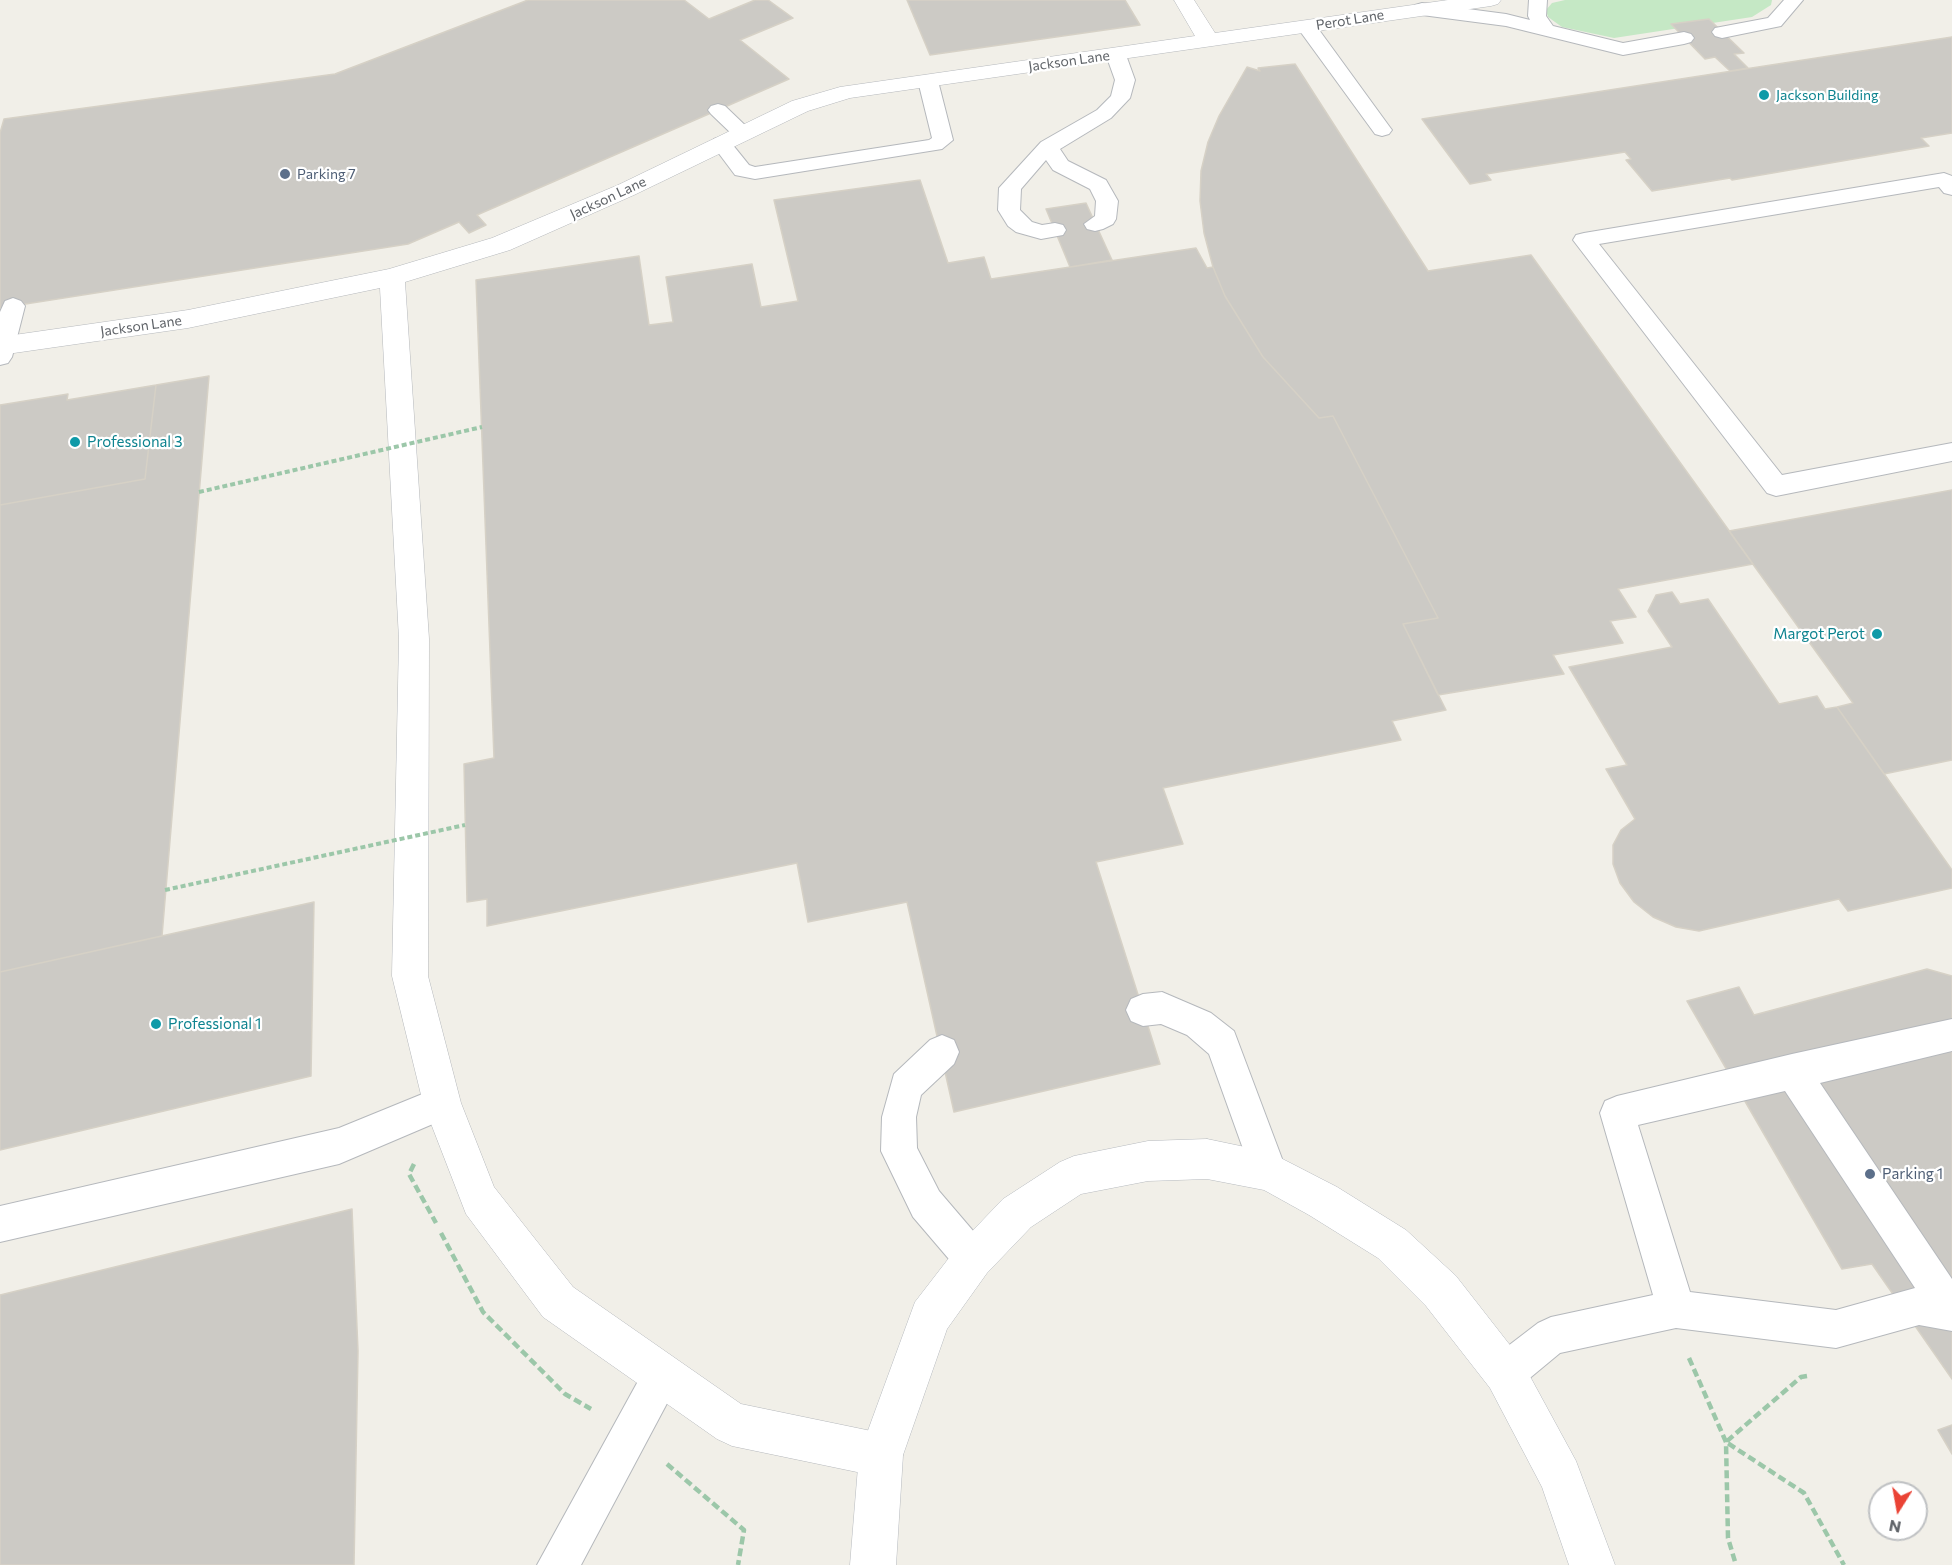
<!DOCTYPE html>
<html>
<head>
<meta charset="utf-8">
<style>
	body { margin:0 }
	#map { position:relative; width:1952px; height:1565px; overflow:hidden; background:#f1efe8; font-family:Commissioner,sans-serif }
	canvas { display:block }
	.north { position:absolute; left:1868px; top:1481px; width:60px; height:60px; box-sizing:border-box; background:#fff; border:2px solid #bfc1c3; border-radius:50%; rotate:191deg; font-size:16px; font-weight:700; line-height:24px; text-align:center; color:#5f6368 }
	.north::after { content:''; display:block; margin:auto; width:21px; height:27px; background:#ea4335; clip-path:polygon(50% 0,100% 100%,50% 72%,0 100%) }
</style>
</head>
<body>
<div id="map">
<canvas width="1952" height="1565"></canvas>
<div class="north">N</div>
</div>
<script>
const c = document.querySelector('canvas').getContext('2d');
c.lineJoin = 'round';
function fillPath(path, color) { c.fillStyle = color; c.fill(path, 'evenodd'); }
const shape = rows => new Path2D(rows.map(r => 'M' + r).join(''));
function strokePath(path, color, width, dash) { c.strokeStyle = color; c.lineWidth = width; c.lineCap = dash ? 'butt' : 'round'; c.setLineDash(dash || []); c.stroke(path); }
function drawText(font, color, halo, rows, align = 'center') {
  c.font = font + ' Commissioner,sans-serif'; c.lineWidth = 4.5; c.setLineDash([]); c.textBaseline = 'middle'; c.strokeStyle = halo; c.fillStyle = color; for (const [text, x, y, turn = 0] of rows) {
    c.save(); c.translate(x, y); c.rotate((+turn || 0) * Math.PI / 180); c.textAlign = isNaN(turn) ? turn : align; if (halo) c.strokeText(text, 0, 0); c.fillText(text, 0, 0); c.restore();
  }
}
const green = shape([
	[1565,0,1772,0,1771,5,1752,17,1614,38,1562,27,1548,17,1546,10,1552,3]
]);
const building = shape([
	[528,0,684,0,709,19,755,0,768,0,793,18,740,40,789,79,477,215,486,225,469,233,459,222,408,244,0,308,0,133,4,119,335,74,528,0],
	[907,0,1125,0,1140,25,930,55,907,0],
	[1709,19,1744,53,1734,54,1748,68,1730,71,1715,57,1705,59,1671,24,1709,19],
	[1952,37,1952,133,1921,138,1929,146,1732,180,1730,178,1652,191,1626,160,1631,159,1625,152,1486,174,1491,180,1470,184,1422,119,1952,37],
	[1295,64,1428,271,1531,255,1753,564,1618,589,1636,617,1610,621,1623,643,1553,655,1564,674,1438,695,1403,624,1438,618,1333,416,1319,418,1263,357,1225,296,1213,267,1204,233,1200,201,1201,171,1208,142,1219,116,1247,67,1260,71,1258,68,1295,64],
	[920,180,948,263,984,257,991,279,1196,248,1207,268,1213,267,1225,296,1263,357,1319,418,1333,416,1438,618,1403,624,1446,710,1392,721,1401,740,1163,788,1183,844,1096,862,1160,1064,954,1112,907,902,808,922,797,863,487,926,487,899,467,902,464,764,494,758,476,280,639,256,649,325,673,322,666,277,752,264,761,307,798,301,774,200,920,180],
	[1086,203,1112,260,1070,267,1046,209,1086,203],
	[209,376,162,936,0,972,0,505,145,479,156,385,209,376],
	[156,385,145,479,0,505,0,405,68,394,67,400,156,385],
	[1952,490,1952,760,1884,774,1837,707,1853,703,1729,531,1952,490],
	[1672,592,1680,604,1708,599,1779,704,1817,696,1825,709,1837,707,1952,870,1952,888,1848,911,1839,899,1699,931,1676,927,1653,917,1634,902,1620,883,1613,864,1613,845,1621,830,1635,819,1606,769,1627,765,1569,667,1672,647,1648,611,1656,595,1672,592],
	[314,902,311,1076,0,1150,0,972,314,902],
	[1927,969,1952,976,1952,1379,1872,1264,1842,1269,1687,1001,1739,987,1754,1015,1927,969],
	[352,1209,358,1351,354,1565,0,1565,0,1295,352,1209],
	[1952,1425,1952,1454,1938,1430,1952,1425]
]);
const path = shape([
	[414,1164,409,1174,436,1223],
	[441,1233,483,1312,565,1394,591,1409],
	[1689,1358,1726,1442,1728,1538,1736,1565],
	[1807,1376,1801,1377,1726,1442,1804,1493,1844,1565],
	[667,1464,744,1530,738,1565]
]);
const lane = shape([
	[1529,0,1547,0,1546,16,1553,26,1623,43,1684,32,1691,34,1694,38,1691,42,1684,44,1623,55,1506,26,1422,15,1415,13,1413,9,1415,5,1422,3,1506,14,1530,20,1528,16,1529,0],
	[1784,0,1803,0,1781,26,1722,38,1715,36,1712,32,1715,28,1768,18,1784,0],
	[1307,21,1314,23,1389,126,1392,130,1389,134,1382,136,1375,134,1297,27,1300,23,1307,21],
	[1116,49,1123,51,1126,55,1135,80,1130,98,1111,118,1060,149,1068,161,1106,180,1118,201,1116,219,1113,224,1103,229,1095,231,1087,229,1084,224,1095,216,1096,201,1090,189,1053,170,1046,160,1021,189,1020,210,1032,222,1042,225,1055,223,1063,225,1066,230,1063,235,1041,239,1016,232,1008,226,998,210,999,188,1041,142,1097,110,1111,96,1115,80,1106,55,1109,51,1116,49],
	[928,75,935,77,938,81,953,140,942,149,755,179,735,175,711,143,714,139,721,137,728,139,749,165,755,167,929,140,932,138,918,81,921,77,928,75],
	[718,104,725,106,749,129,752,133,749,137,742,139,735,137,711,114,708,110,711,106,718,104],
	[1944,173,1952,176,1952,195,1944,193,1939,187,1599,244,1782,475,1952,443,1952,461,1776,496,1767,493,1573,240,1576,235,1584,233,1944,173],
	[13,298,21,301,25,306,12,357,8,363,0,365,0,312,5,301,13,298],
	[1162,992,1211,1013,1234,1031,1287,1172,1282,1185,1269,1190,1256,1185,1209,1054,1187,1035,1161,1024,1143,1026,1131,1021,1126,1010,1131,999,1143,994,1162,992],
	[1952,1019,1952,1051,1820,1083,1952,1279,1952,1331,1919,1325,1836,1348,1676,1328,1560,1353,1519,1387,1505,1392,1491,1387,1486,1373,1491,1359,1538,1323,1551,1317,1653,1295,1600,1113,1605,1101,1617,1096,1792,1054,1952,1019],
	[1785,1091,1915,1288,1836,1310,1690,1292,1638,1125,1785,1091],
	[942,1035,954,1040,959,1052,954,1064,921,1095,916,1117,917,1148,939,1191,986,1246,991,1259,986,1272,973,1277,960,1272,913,1217,881,1151,882,1117,894,1074,930,1040,942,1035],
	[442,1086,454,1091,459,1103,454,1115,339,1164,0,1242,0,1206,339,1128,442,1086],
	[662,1358,676,1363,681,1377,581,1565,537,1565,648,1363,662,1358]
]);
const street = shape([
	[1174,0,1194,0,1215,33,1448,0,1501,0,1498,4,1491,6,850,98,808,111,634,195,510,250,405,282,429,639,428,976,461,1103,494,1187,573,1287,741,1404,881,1433,896,1440,903,1455,896,1470,881,1477,732,1446,717,1439,543,1317,466,1214,423,1103,392,976,399,639,380,288,188,328,0,355,0,337,188,310,389,269,492,238,618,185,792,101,840,87,1195,36,1174,0]
]);
const secondary = shape([
	[1207,1139,1269,1152,1337,1187,1406,1230,1456,1276,1520,1358,1576,1461,1615,1565,1569,1565,1542,1487,1490,1388,1426,1306,1378,1258,1309,1215,1264,1190,1207,1179,1148,1181,1081,1194,1031,1227,987,1273,947,1329,903,1455,896,1565,850,1565,859,1455,915,1302,959,1245,1003,1199,1060,1162,1074,1156,1148,1141,1207,1139]
]);
const pathBridge = shape([
	[199,492,482,427],
	[165,890,465,825]
]);
const markers = [
	[1764,95,6,"#0f9aa8"],
	[285,174,6,"#5c6f8a"],
	[75,442,6,"#0f9aa8"],
	[1877,634,6,"#0f9aa8"],
	[156,1024,6,"#0f9aa8"],
	[1870,1174,6,"#5c6f8a"]
];
const farStreetnames = [
	["Perot Lane",1350,20,-9],
	["Jackson Lane",1069,61,-8],
	["Jackson Lane",608,198,-25],
	["Jackson Lane",141,326,-8]
];
const farCulturenames = [
	["Jackson Building",1776,95]
];
const farServicenames = [
	["Parking 7",297,174]
];
const cultureNames = [
	["Professional 3",87,442],
	["Margot Perot",1865,634,"right"],
	["Professional 1",168,1024]
];
const serviceNames = [
	["Parking 1",1882,1174]
];
fillPath(green, '#c5e8c5');
fillPath(building, '#cccac5');
strokePath(building, '#d6d1c6', 1.5);
strokePath(lane, '#b5b8bc', 2);
strokePath(street, '#b5b8bc', 1);
strokePath(secondary, '#b6babf', 1);
strokePath(path, '#9cc7a9', 4.5, [8, 4]);
fillPath(lane, '#fff');
fillPath(street, '#fff');
fillPath(secondary, '#fff');
strokePath(pathBridge, '#9cc7a9', 4, [5, 3]);
for (const [x, y, r, color] of markers) { const dot = new Path2D(); dot.arc(x, y, r, 0, 2 * Math.PI); c.fillStyle = color; c.fill(dot); strokePath(dot, '#fff', 2); }
drawText('14px', '#5f6368', '#fff', farStreetnames);
drawText('14px', '#0d838f', '#fff', farCulturenames, 'left');
drawText('14px', '#4e5e75', '#fff', farServicenames, 'left');
drawText('15px', '#0d838f', '#fff', cultureNames, 'left');
drawText('15px', '#4e5e75', '#fff', serviceNames, 'left');
</script>
</body>
</html>
